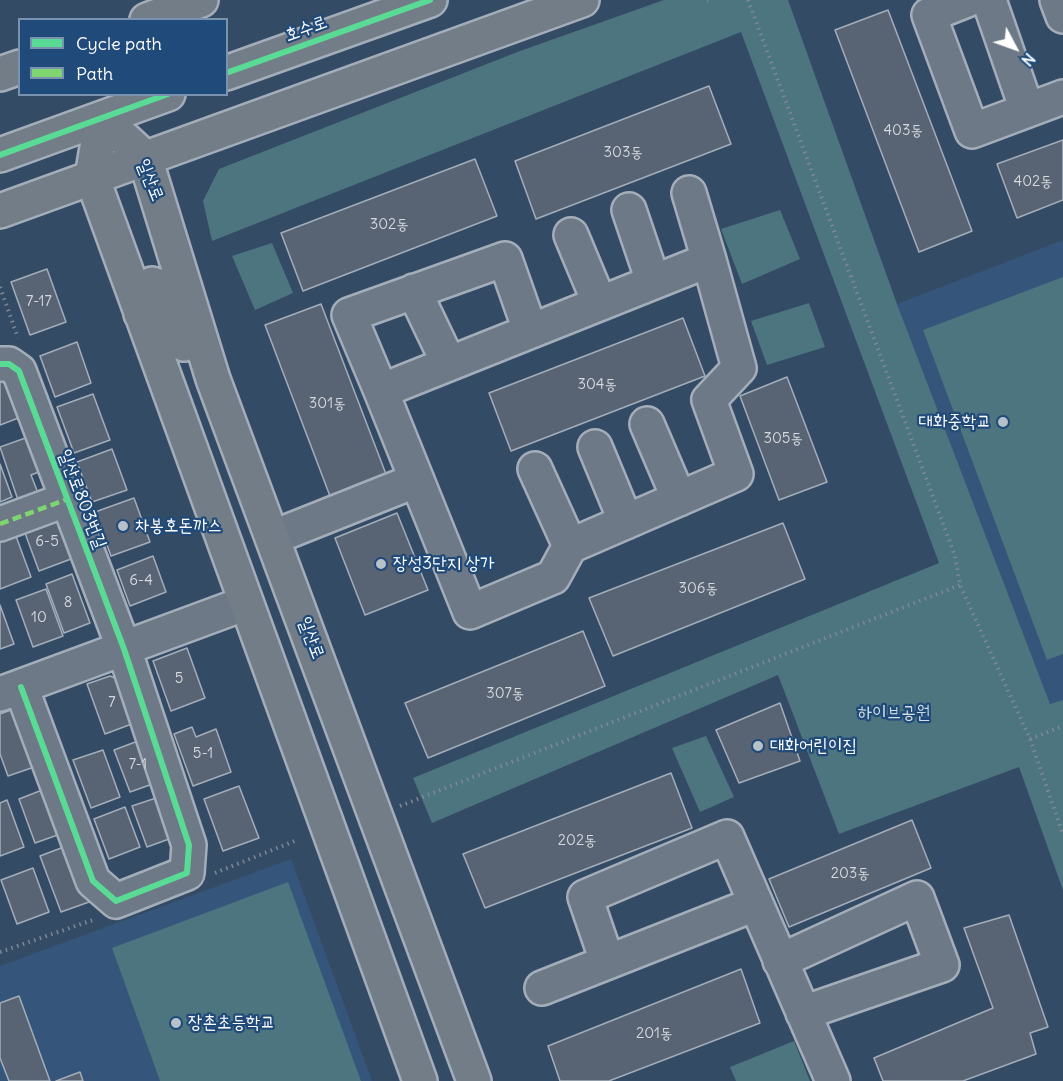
<!DOCTYPE html>
<html>
<head>
<meta charset="utf-8">
<style>
	body { margin:0 }
	#map { position:relative; width:1063px; height:1081px; overflow:hidden; background:#344b65; font-family:Delius,sans-serif }
	canvas { display:block }
	.legend { position:absolute; left:18px; top:18px; width:210px; height:78px; box-sizing:border-box; background:#1f4a7a; border:2px solid #7992af; margin:0; padding:8px 10px; list-style:none; font-size:18px; color:#fff }
	.legend li { display:flex; align-items:center; gap:12px; height:30px }
	.legend b { width:30px; border:2px solid #7992af }
	.north { position:absolute; left:985px; top:18px; width:60px; height:60px; -webkit-text-stroke:4px #1f4a7a; paint-order:stroke; rotate:131deg; font-size:16px; font-weight:700; line-height:24px; text-align:center; color:#fff }
	.north::after { content:''; display:block; margin:auto; width:21px; height:27px; background:#fff; clip-path:polygon(50% 0,100% 100%,50% 72%,0 100%) }
</style>
</head>
<body>
<div id="map">
<canvas width="1063" height="1081"></canvas>
<ul class="legend">
<li><b style="height:8px;background:#5adb95"></b>Cycle path</li>
<li><b style="height:8px;background:#7fd670"></b>Path</li>
</ul>
<div class="north">N</div>
</div>
<script>
const c = document.querySelector('canvas').getContext('2d');
c.lineJoin = 'round';
function fillPath(path, color) { c.fillStyle = color; c.fill(path, 'evenodd'); }
const shape = rows => new Path2D(rows.map(r => 'M' + r).join(''));
function strokePath(path, color, width, dash) { c.strokeStyle = color; c.lineWidth = width; c.lineCap = dash ? 'butt' : 'round'; c.setLineDash(dash || []); c.stroke(path); }
function drawText(font, color, halo, rows, align = 'center') {
  c.font = font + ' Delius,"Poor Story",sans-serif'; c.lineWidth = 4.5; c.setLineDash([]); c.textBaseline = 'middle'; c.strokeStyle = halo; c.fillStyle = color; for (const [text, x, y, turn = 0] of rows) {
    c.save(); c.translate(x, y); c.rotate((+turn || 0) * Math.PI / 180); c.textAlign = isNaN(turn) ? turn : align; if (halo) c.strokeText(text, 0, 0); c.fillText(text, 0, 0); c.restore();
  }
}
const built = shape([
	[1063,240,1063,700,1050,705,897,304],
	[291,859,372,1081,0,1081,0,966]
]);
const green = shape([
	[664,0,788,0,897,304,1050,704,1063,700,1063,890,1019,767,839,834,778,675,432,823,413,778,939,563,741,32,212,241,203,201,219,169,520,51],
	[780,210,800,259,742,284,721,229],
	[272,243,293,293,255,310,232,256],
	[1063,277,1063,654,1047,660,923,330],
	[809,303,825,347,767,365,751,321],
	[706,736,734,797,700,812,672,748],
	[288,882,361,1081,160,1081,112,948],
	[794,1041,810,1081,736,1081,730,1067]
]);
const building = shape([
	[888,10,972,231,919,252,835,30,888,10],
	[709,86,731,144,536,219,515,161,709,86],
	[1063,140,1063,200,1017,218,997,164,1063,140],
	[475,159,497,216,303,291,281,233,475,159],
	[47,269,66,322,30,335,11,282,47,269],
	[321,304,389,482,333,504,265,325,321,304],
	[683,318,705,376,511,451,489,393,683,318],
	[77,342,91,383,55,397,40,356,77,342],
	[787,377,827,482,779,500,740,396,787,377],
	[0,381,9,386,21,417,0,425,0,381],
	[93,394,110,440,74,453,57,407,93,394],
	[31,436,44,470,31,475,38,493,18,500,0,447,31,436],
	[112,449,127,490,92,502,77,462,112,449],
	[0,464,12,497,0,502,0,464],
	[134,498,150,542,111,556,95,512,134,498],
	[55,513,71,559,39,571,22,525,55,513],
	[397,513,428,590,365,615,335,538,397,513],
	[783,523,805,579,613,656,589,598,783,523],
	[13,528,31,577,0,589,0,532,13,528],
	[153,556,166,592,130,606,117,570,153,556],
	[72,574,90,623,64,633,46,584,72,574],
	[46,589,63,636,33,647,16,600,46,589],
	[0,605,14,644,0,649,0,605],
	[583,631,605,686,428,758,405,703,583,631],
	[187,648,205,698,171,711,153,661,187,648],
	[110,676,122,681,137,722,105,734,87,684,110,676],
	[780,703,800,761,739,783,716,730,780,703],
	[19,707,40,765,8,776,0,754,0,714,19,707],
	[192,727,196,737,216,729,231,772,193,786,174,734,192,727],
	[146,738,161,781,130,792,114,750,146,738],
	[103,750,120,797,91,808,73,760,103,750],
	[671,773,692,828,485,908,463,854,671,773],
	[239,786,259,838,223,851,204,799,239,786],
	[50,787,66,832,35,843,19,799,50,787],
	[165,795,180,835,147,847,132,806,165,795],
	[7,800,24,847,0,856,0,803,7,800],
	[125,807,140,847,109,859,94,819,125,807],
	[912,820,931,868,789,927,769,879,912,820],
	[69,845,89,902,61,912,40,856,69,845],
	[33,868,49,912,17,924,1,880,33,868],
	[1009,915,1048,1027,1030,1033,1036,1054,963,1081,883,1081,874,1058,993,1008,964,928,1009,915],
	[741,969,760,1023,609,1081,560,1081,548,1046,741,969],
	[19,996,50,1081,9,1081,0,1058,0,1003,19,996],
	[80,1072,83,1081,56,1081,80,1072]
]);
const path = shape([
	[707,0,708,0],
	[748,0,955,556,960,585,1030,739,1063,834],
	[0,287,18,338],
	[1030,739,1063,726],
	[400,806,960,585],
	[215,873,297,840],
	[0,952,96,919]
]);
const minor = shape([
	[967,0,929,15,972,131,1063,97],
	[989,0,1027,110],
	[1057,0,1063,16],
	[689,193,709,260],
	[629,210,653,281],
	[571,235,599,302],
	[709,260,739,368,709,400,736,474,570,546,553,577,470,612,381,391,709,260],
	[414,291,448,362],
	[0,364,9,364,19,371,124,649,189,845,187,873,116,901,93,881,21,687],
	[381,391,349,315,505,259,530,330],
	[647,424,679,499],
	[595,447,626,522],
	[535,469,570,546],
	[0,524,65,500],
	[274,537,417,480],
	[0,694,246,603],
	[607,961,585,897,727,837,833,1081],
	[780,961,917,898,942,965,803,1013],
	[542,988,755,904]
]);
const major = shape([
	[147,20,201,0],
	[226,73,430,0],
	[0,74,20,67],
	[102,118,145,158,213,379,474,1081],
	[102,118,92,177,420,1081],
	[0,155,168,94],
	[0,211,582,0],
	[141,314,146,288,152,284,158,286,174,329,184,344]
]);
const quiet = shape([
	[0,524,65,500]
]);
const cycleway = shape([
	[226,73,430,0],
	[0,155,168,94],
	[0,364,9,364,19,371,124,649,189,845,187,873,116,901,93,881,21,687]
]);
const markers = [
	[1003,422,6,"#b8c0c9"],
	[123,526,6,"#b8c0c9"],
	[381,564,6,"#b8c0c9"],
	[758,746,6,"#b8c0c9"],
	[176,1023,6,"#b8c0c9"]
];
const numberNames = [
	["403동",903,131],
	["303동",623,153],
	["402동",1033,182],
	["302동",389,225],
	["7-17",39,302],
	["304동",597,385],
	["301동",327,404],
	["305동",783,439],
	["6-5",47,542],
	["6-4",141,581],
	["306동",698,589],
	["8",68,603],
	["10",39,618],
	["5",179,679],
	["307동",505,694],
	["7",112,703],
	["5-1",203,754],
	["7-1",138,765],
	["202동",577,841],
	["203동",850,874],
	["201동",654,1034]
];
const streetNames = [
	["호수로",306,29,-20],
	["일산로",150,180,68],
	["일산로803번길",82,499,69],
	["일산로",311,638,69]
];
const poiNames = [
	["대화중학교",991,422,"right"],
	["차봉호돈까스",135,526],
	["장성3단지 상가",393,564],
	["대화어린이집",770,746],
	["장촌초등학교",188,1023]
];
const parkNames = [
	["하이브공원",894,713]
];
fillPath(built, '#36557b');
fillPath(green, '#4c7580');
fillPath(building, '#586474');
strokePath(building, '#a4aeba', 1.5);
strokePath(minor, '#a4aeba', 38);
strokePath(major, '#a4aeba', 38);
strokePath(path, '#7e8895', 4, [1.5, 4.5]);
strokePath(minor, '#6d7986', 33);
strokePath(major, '#727d88', 33);
strokePath(quiet, '#7fd670', 4.5, [9, 4.5]);
strokePath(cycleway, '#5adb95', 6);
for (const [x, y, r, color] of markers) { const dot = new Path2D(); dot.arc(x, y, r, 0, 2 * Math.PI); c.fillStyle = color; c.fill(dot); strokePath(dot, '#1f4a7a', 2); }
drawText('15px', '#d5d8dc', null, numberNames);
drawText('18px', '#fff', '#1f4a7a', streetNames);
drawText('18px', '#fff', '#1f4a7a', poiNames, 'left');
drawText('18px', '#d3dee0', '#1f4a7a', parkNames);
</script>
</body>
</html>
